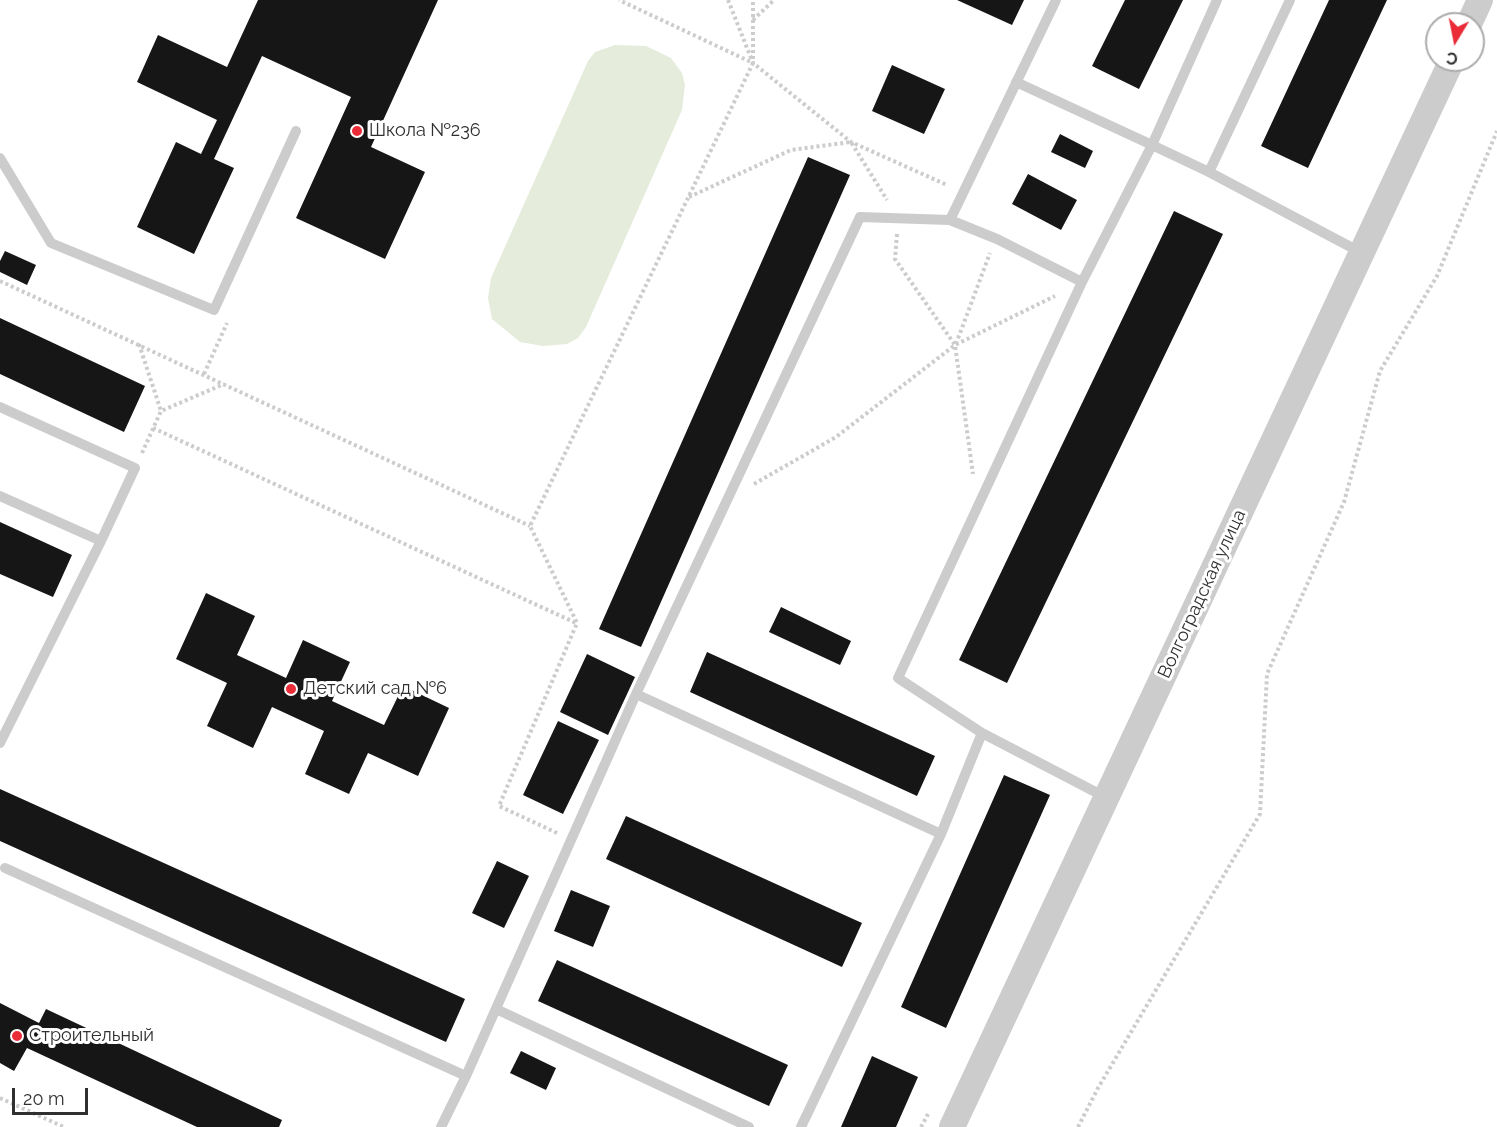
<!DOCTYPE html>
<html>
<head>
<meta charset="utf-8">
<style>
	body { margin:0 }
	#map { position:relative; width:1497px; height:1127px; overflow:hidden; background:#fff; font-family:Raleway,sans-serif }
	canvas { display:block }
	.north { position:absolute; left:1425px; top:12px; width:60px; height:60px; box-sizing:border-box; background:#fff; border:2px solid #acacac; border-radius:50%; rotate:190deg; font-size:16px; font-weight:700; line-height:24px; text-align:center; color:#2f2f2f }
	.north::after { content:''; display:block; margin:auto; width:21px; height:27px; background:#ea2c39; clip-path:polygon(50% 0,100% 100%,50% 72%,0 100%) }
	.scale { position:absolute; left:12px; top:1088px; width:76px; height:27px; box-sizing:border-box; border:3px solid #2f2f2f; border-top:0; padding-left:8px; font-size:18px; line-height:21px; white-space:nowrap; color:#2f2f2f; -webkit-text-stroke:4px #fff; paint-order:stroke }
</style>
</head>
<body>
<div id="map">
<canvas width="1497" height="1127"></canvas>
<div class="north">С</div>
<div class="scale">20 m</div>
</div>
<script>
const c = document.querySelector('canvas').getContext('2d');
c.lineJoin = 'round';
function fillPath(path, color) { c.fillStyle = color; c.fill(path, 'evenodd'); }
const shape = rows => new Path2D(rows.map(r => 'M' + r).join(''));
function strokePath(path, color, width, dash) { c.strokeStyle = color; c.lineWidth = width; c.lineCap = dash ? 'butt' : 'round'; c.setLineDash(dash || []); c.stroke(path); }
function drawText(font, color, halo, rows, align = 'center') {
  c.font = font + ' Raleway,sans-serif'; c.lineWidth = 6; c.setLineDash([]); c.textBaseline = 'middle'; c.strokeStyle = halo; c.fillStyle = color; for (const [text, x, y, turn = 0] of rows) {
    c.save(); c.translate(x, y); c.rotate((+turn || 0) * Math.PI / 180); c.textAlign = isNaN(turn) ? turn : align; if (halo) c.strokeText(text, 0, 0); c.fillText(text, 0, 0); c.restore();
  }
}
const green = shape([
	[615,45,646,46,671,58,682,73,685,85,682,110,586,327,578,338,567,344,543,346,520,342,492,319,488,298,491,278,588,61,595,52]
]);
const building = shape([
	[258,0,438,0,371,147,425,172,385,259,296,218,351,97,262,56,214,159,234,168,194,254,137,227,176,142,201,154,217,120,137,82,158,35,227,67],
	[957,0,1024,0,1012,25],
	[1125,0,1183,0,1139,89,1092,66],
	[1329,0,1387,0,1308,168,1261,146],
	[892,65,945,89,924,134,872,111],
	[1060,134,1093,151,1085,168,1051,152],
	[808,157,850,175,641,647,599,629],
	[1028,174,1077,200,1061,230,1012,204],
	[1174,211,1223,234,1007,683,959,660],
	[5,251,36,265,27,285,0,272,0,261],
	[0,318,145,386,124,432,0,374],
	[0,522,72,555,53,597,0,574],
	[206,593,255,616,237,655,286,678,303,640,350,662,332,701,384,725,403,686,449,708,418,776,368,753,349,794,305,774,324,731,272,707,253,748,207,726,227,683,176,659],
	[781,607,851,641,840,665,769,632],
	[707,652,935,756,917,796,690,692],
	[587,654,635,677,608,735,560,712],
	[558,721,599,740,563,814,523,795],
	[1004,775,1050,795,946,1028,901,1007],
	[0,789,465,999,446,1042,0,841],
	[626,816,862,923,842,967,606,859],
	[497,861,529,876,504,928,472,913],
	[571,890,610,906,593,947,554,931],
	[557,960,788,1065,769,1106,538,1001],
	[0,1003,39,1023,46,1009,282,1120,279,1127,197,1127,27,1048,14,1071,0,1063],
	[521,1051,556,1068,546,1090,510,1073],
	[872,1056,918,1077,896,1127,841,1127]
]);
const path = shape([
	[728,0,753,63,851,142,947,185],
	[753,20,774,0],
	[753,59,753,0],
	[689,197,791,150,851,142,887,200],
	[897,234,895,259,955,345,973,474],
	[0,281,530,526],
	[139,344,161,411],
	[956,344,990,253],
	[204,374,227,323],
	[153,428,576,623],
	[142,453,161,411,224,384],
	[754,484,836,437,955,345,1055,296],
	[557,833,499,806,577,623,530,526,753,63,619,0],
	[0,1098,64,1127],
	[921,1127,928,1114],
	[1078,1127,1098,1088,1260,814,1267,674,1344,502,1380,371,1437,276,1497,131]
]);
const service = shape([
	[1016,82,1152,145,1217,0],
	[0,158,51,243,214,310,296,131],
	[1209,172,1290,0],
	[950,220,997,239,1082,282,898,678,982,733,1107,798],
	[1082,282,1152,145,1209,172,1362,253],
	[0,407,135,468,101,541,0,496],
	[636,694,941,834],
	[0,743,101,541],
	[5,868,466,1076,441,1127],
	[496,1009,749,1127],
	[466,1076,636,694,860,217,950,220,1056,0],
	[801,1127,941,834,982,733]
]);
const tertiary = shape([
	[1469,24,1480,0],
	[952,1127,1452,60]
]);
const markers = [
	[357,131,6,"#ea2c39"],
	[291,689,6,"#ea2c39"],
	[17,1036,6,"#ea2c39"]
];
const poiNames = [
	["Школа №236",369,131],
	["Детский сад №6",303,689],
	["Строительный",29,1036]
];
const streetNames = [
	["Волгоградская улица",1202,594,-65]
];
fillPath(green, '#e5ecdc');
fillPath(building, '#161616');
strokePath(path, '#ccc', 4, [3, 3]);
strokePath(service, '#ccc', 10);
strokePath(tertiary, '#ccc', 26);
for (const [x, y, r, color] of markers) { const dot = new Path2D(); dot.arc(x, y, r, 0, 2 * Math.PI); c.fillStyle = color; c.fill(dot); strokePath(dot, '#fff', 2); }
drawText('18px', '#2f2f2f', '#fff', poiNames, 'left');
drawText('18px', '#2f2f2f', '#fff', streetNames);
</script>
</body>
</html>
